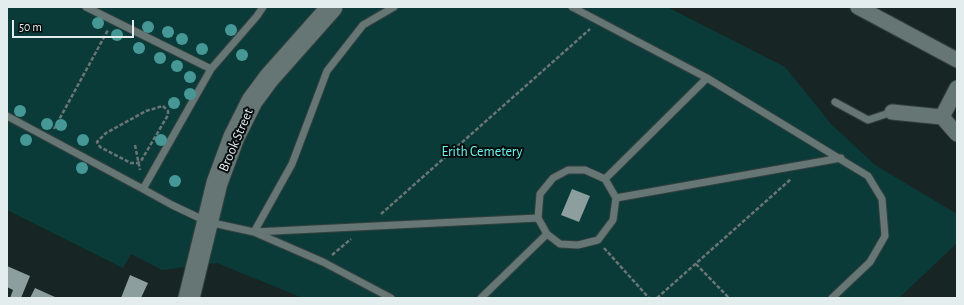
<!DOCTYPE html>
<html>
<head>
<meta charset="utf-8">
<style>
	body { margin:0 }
	#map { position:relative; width:964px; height:305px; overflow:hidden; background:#172625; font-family:"Alegreya Sans",sans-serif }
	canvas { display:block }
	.frame { position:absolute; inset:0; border:8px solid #e4eded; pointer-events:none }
	.scale { position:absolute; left:12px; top:20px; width:122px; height:18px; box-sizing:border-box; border:2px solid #e4eded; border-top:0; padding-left:5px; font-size:12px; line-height:14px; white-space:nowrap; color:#e4eded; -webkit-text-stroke:3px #070d0d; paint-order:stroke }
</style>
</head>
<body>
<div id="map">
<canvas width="964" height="305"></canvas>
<div class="frame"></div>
<div class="scale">50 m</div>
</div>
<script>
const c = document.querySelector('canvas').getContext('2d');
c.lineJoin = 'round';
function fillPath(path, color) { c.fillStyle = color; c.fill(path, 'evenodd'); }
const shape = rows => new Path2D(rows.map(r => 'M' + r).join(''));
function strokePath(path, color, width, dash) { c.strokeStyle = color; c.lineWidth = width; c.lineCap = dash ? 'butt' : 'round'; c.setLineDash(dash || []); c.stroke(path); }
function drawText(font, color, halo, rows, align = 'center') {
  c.font = font + ' "Alegreya Sans",sans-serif'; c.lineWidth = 4; c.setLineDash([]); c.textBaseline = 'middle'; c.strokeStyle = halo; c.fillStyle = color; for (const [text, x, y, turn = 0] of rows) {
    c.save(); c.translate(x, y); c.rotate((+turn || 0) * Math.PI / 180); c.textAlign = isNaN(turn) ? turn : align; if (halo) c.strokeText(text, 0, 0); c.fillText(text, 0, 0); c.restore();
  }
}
const green = shape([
	[7,7,667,7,785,67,831,124,875,165,957,214,957,243,899,298,303,298,217,263,162,270,131,254,123,268,7,210]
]);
const building = shape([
	[572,189,590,196,579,222,561,215],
	[7,266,30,276,21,298,10,298,13,290,7,287],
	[130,275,148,283,141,298,121,298],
	[35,288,57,298,30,298]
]);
const path = shape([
	[163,106,168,111,168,115,141,161,138,163,131,163,100,147,97,142,106,133,146,111,163,106],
	[54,129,108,30],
	[135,145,140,170],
	[381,214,590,29],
	[604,248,649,298],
	[332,255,351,239],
	[696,264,729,298],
	[657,298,791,179]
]);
const lane = shape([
	[86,7,211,69,257,16,263,7],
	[572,7,707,78,868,176,882,199,885,236,870,262,832,298],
	[211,69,143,189,172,205,208,222,254,232,538,218],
	[835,102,868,120,892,112],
	[7,116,143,189],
	[616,198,841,158],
	[547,234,538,218,540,194,553,178,568,170,585,170,605,179],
	[391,298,323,262,254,232,292,164,327,71,363,25,394,7],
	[481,298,547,234,560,244,578,245,598,240,613,220,616,198,605,179,707,78]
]);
const street = shape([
	[858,7,957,60],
	[892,112,942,117,957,88],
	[942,117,957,134]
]);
const secondary = shape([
	[189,298,217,183,234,137,252,101,269,78,332,7]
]);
const trees = [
	[98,23],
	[148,27],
	[231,30],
	[168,32],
	[117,35],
	[182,39],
	[139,48],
	[202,49],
	[242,55],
	[160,58],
	[177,66],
	[190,77],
	[190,94],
	[174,103],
	[20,111],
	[47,124],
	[61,125],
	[26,140],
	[83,140],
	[161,140],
	[82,168],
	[175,181]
];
const streetNames = [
	["Brook Street",236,140,-67]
];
const parkNames = [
	["Erith Cemetery",482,152]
];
fillPath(green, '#0b3b39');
fillPath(building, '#8c9e9d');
strokePath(lane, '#34403f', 9);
strokePath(street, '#34403f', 17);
strokePath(secondary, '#34403f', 23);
strokePath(path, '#697675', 2.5, [4, 2]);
strokePath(lane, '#657675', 7);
strokePath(street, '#657675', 15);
strokePath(secondary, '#657675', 21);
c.fillStyle = '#459895';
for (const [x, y] of trees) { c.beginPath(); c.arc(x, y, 6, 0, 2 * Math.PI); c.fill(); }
drawText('14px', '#e4eded', '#070d0d', streetNames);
drawText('14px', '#6bf6f1', '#070d0d', parkNames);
</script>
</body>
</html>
